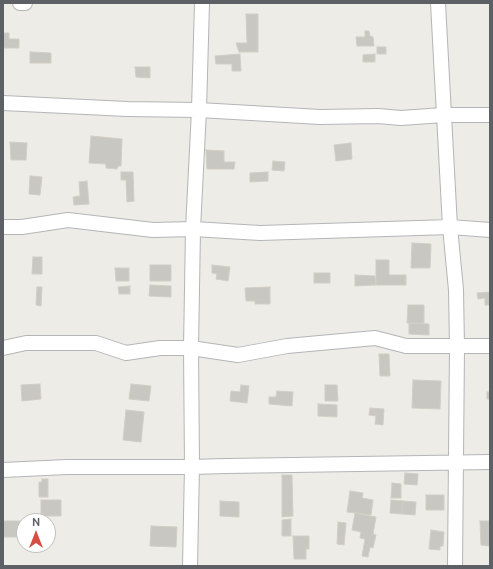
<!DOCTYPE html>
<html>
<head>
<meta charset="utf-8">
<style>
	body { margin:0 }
	#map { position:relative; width:493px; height:569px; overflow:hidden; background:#eeece6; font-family:Ubuntu,sans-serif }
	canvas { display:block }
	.frame { position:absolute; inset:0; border:4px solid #5d6064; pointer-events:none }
	.north { position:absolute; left:16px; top:513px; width:40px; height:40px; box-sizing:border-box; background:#fff; border:1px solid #bebfc1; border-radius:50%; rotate:0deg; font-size:11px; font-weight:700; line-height:16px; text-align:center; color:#5d6064 }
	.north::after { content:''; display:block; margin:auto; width:14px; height:18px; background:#d64d44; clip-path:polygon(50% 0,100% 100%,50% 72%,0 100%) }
</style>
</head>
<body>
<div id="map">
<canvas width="493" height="569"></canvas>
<div class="frame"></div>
<div class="north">N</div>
</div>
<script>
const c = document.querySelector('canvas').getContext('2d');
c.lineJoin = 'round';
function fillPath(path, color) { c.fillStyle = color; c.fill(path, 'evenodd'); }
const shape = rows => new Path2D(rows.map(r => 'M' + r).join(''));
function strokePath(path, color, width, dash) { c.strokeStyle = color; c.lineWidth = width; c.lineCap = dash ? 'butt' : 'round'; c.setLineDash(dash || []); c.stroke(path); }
const building = shape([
	[246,14,258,14,258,52,239,52,236,43,247,43,246,14],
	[365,31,369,31,370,36,373,37,374,46,357,46,356,37,365,37,365,31],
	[3,33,9,33,9,39,19,39,19,48,3,48,3,33],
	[377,47,386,47,386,54,377,54,377,47],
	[30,52,51,53,51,63,30,63,30,52],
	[240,54,241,71,232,71,232,64,216,64,215,56,240,54],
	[375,54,375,62,363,62,363,55,375,54],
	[135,67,150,67,150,78,136,77,135,67],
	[91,136,122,139,121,166,118,166,117,169,106,168,106,164,89,163,91,136],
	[10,142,27,143,26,160,11,160,10,142],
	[351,143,352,159,336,161,334,145,351,143],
	[206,150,224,151,224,162,235,162,234,169,207,169,206,150],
	[273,161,285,162,284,171,272,170,273,161],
	[121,172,133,172,134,201,127,202,126,180,121,180,121,172],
	[268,172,268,181,250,182,250,173,268,172],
	[30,176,42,177,40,195,29,194,30,176],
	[87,181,89,204,74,205,73,197,80,196,79,182,87,181],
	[412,243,431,244,430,268,411,268,412,243],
	[33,257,42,257,42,274,32,274,33,257],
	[376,260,389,260,389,275,406,275,406,285,376,285,376,260],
	[150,265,171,265,171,281,150,281,150,265],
	[212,265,230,267,228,281,216,279,217,274,212,273,212,265],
	[115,268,129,268,129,281,116,281,115,268],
	[314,273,330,273,330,283,314,283,314,273],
	[355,275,375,276,376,285,355,286,355,275],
	[150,285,171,286,171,297,149,296,150,285],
	[130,286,130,294,119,294,118,287,130,286],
	[37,287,42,287,41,306,36,305,37,287],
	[270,287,270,304,255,304,255,301,246,301,245,288,270,287],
	[490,292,490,305,485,305,485,298,478,299,477,293,490,292],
	[408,305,424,305,424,323,407,323,408,305],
	[409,323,429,324,429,335,409,334,409,323],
	[379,354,389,354,390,376,380,376,379,354],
	[413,380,441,381,440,409,412,408,413,380],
	[40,384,41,399,22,401,21,385,40,384],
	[131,384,151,386,149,401,129,399,131,384],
	[241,385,249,386,247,403,230,401,231,391,240,392,241,385],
	[325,385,337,385,338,401,325,401,325,385],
	[277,391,293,392,292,406,269,404,269,397,276,397,277,391],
	[487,392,490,392,490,399,487,399,487,392],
	[318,404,337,405,337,417,318,416,318,404],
	[370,408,384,409,383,425,375,424,376,416,369,415,370,408],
	[126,410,144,412,141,442,123,440,126,410],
	[405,473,418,474,417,485,404,484,405,473],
	[282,475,292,475,293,516,282,517,282,475],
	[42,479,48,479,48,497,39,497,39,482,42,482,42,479],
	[392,483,401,484,401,498,391,498,392,483],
	[350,491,363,493,362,498,373,500,371,515,347,512,350,491],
	[426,495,444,495,444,510,426,510,426,495],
	[41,500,61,500,61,516,41,516,41,500],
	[391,500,403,501,402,514,390,513,391,500],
	[220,501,239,502,239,517,220,516,220,501],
	[403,501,416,502,415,515,402,514,403,501],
	[355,513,376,517,373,534,376,535,373,548,370,547,368,557,362,556,365,539,360,538,361,532,352,530,355,513],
	[291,519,291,536,282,536,282,520,291,519],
	[3,521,24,521,24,537,3,537,3,521],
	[480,521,490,521,490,546,481,545,480,521],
	[338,522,346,523,344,545,337,544,338,522],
	[151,526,177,527,176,547,150,546,151,526],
	[431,530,444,532,443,546,440,546,440,550,429,549,431,530],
	[293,536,309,536,309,549,306,549,306,559,294,559,293,536]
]);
const minor = shape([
	[20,3,25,3],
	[438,3,450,227,456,290,457,347,455,566],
	[3,103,127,109,199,110,320,117,378,116,401,118,443,115,490,115],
	[3,227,22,227,68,220,153,230,193,229,260,233,450,227,490,230],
	[3,348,26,343,96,343,126,353,160,348,191,348,238,355,287,346,375,338,406,346,490,346],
	[3,470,67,467,192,467,226,466,490,462],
	[190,566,192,467,191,348,193,229,199,110,202,3]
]);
fillPath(building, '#c9c7c2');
strokePath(building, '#d2cec5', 1);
strokePath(minor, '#b3b5b9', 16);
strokePath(minor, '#fff', 14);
</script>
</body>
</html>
